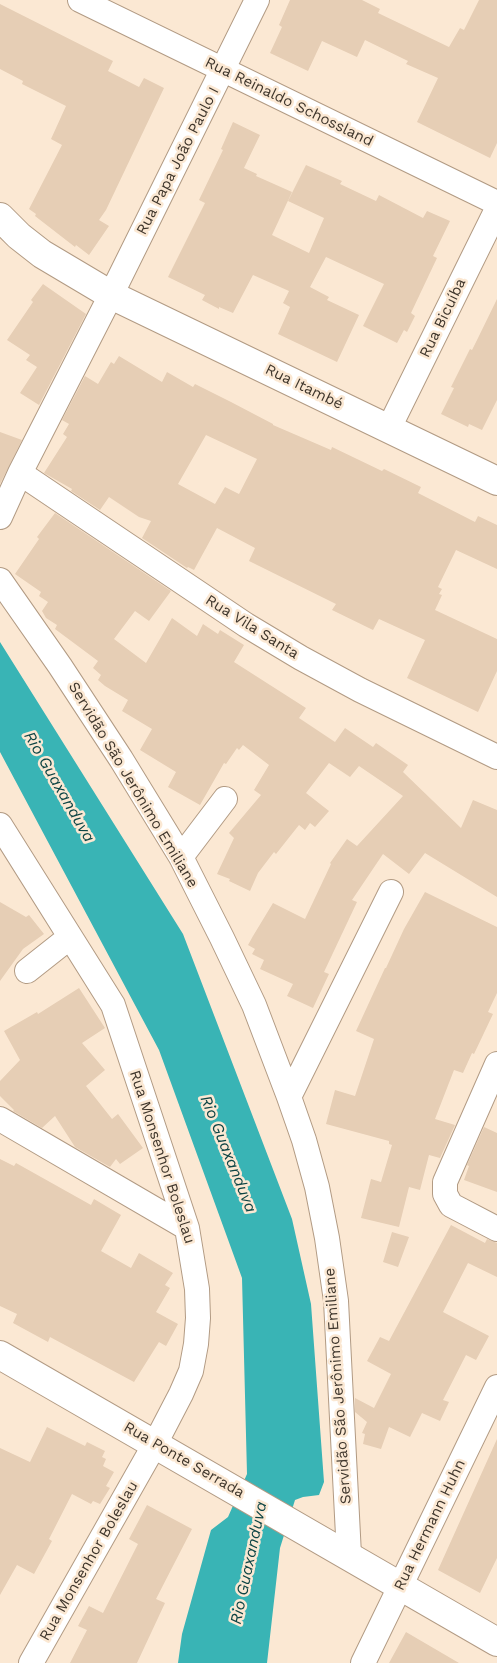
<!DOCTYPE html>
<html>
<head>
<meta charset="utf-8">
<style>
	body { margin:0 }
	canvas { display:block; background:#fbe8d3 }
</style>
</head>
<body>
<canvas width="497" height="1663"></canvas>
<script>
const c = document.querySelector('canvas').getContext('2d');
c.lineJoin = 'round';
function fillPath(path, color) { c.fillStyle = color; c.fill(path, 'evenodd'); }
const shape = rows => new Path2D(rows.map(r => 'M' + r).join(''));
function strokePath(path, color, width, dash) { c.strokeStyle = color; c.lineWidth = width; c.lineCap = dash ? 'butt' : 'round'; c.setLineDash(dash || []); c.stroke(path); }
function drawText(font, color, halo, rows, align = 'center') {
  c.font = font + ' "Work Sans",sans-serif'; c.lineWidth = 5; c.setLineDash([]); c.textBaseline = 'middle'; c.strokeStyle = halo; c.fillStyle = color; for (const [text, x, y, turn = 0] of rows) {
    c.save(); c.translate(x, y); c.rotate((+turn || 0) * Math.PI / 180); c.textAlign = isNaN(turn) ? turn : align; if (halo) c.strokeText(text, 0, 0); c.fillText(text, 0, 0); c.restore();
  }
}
const water = shape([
	[0,642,183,934,292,1219,311,1304,324,1482,319,1495,303,1497,295,1500,280,1548,267,1663,178,1663,182,1634,211,1530,228,1517,247,1474,242,1278,159,1050,0,752]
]);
const building = shape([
	[290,0,362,0,380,9,378,13,449,47,460,28,464,30,479,0,497,0,497,143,490,158,417,122,438,78,406,64,408,61,365,40,357,57,322,41,308,71,270,53,282,27,279,25],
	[0,4,113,61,108,71,139,87,144,78,164,88,106,210,99,220,109,226,89,255,76,245,75,247,35,216,36,214,29,209,62,145,51,139,66,106,22,84,23,81,0,69],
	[233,122,260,135,244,168,257,174,256,176,292,192,272,235,309,253,324,218,288,201,306,165,342,181,340,184,376,201,379,195,423,218,427,211,450,221,433,256,437,258,411,313,415,316,407,332,404,330,397,343,363,326,384,284,326,257,310,287,329,297,327,300,359,315,337,362,278,334,290,307,283,303,289,291,253,275,233,313,219,307,219,309,202,300,205,295,168,277,205,203,199,200,223,150,221,149],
	[43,284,86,314,39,405,20,393,37,367,26,360,30,355,7,340,33,302,31,300],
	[497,299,497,400,482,430,469,424,468,427,441,414,454,388,451,387,470,349,472,350,478,338],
	[119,356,162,382,167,372,193,387,195,384,231,402,273,424,273,425,331,450,332,447,382,471,384,469,421,487,418,493,475,522,478,516,497,525,497,569,456,550,438,587,442,589,439,594,442,595,435,610,497,639,497,671,478,712,407,678,425,640,379,619,373,630,332,610,336,604,249,561,255,548,217,528,194,570,188,567,187,568,142,538,151,521,139,517,109,497,100,510,71,491,72,489,44,473,67,437,63,434,69,424,62,420,85,376,98,384,111,362,114,364],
	[206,435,257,459,239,494,225,487,215,504,178,484],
	[0,432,22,440,0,484],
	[55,513,171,591,149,621,135,611,114,639,146,663,172,618,197,636,203,624,218,634,220,630,244,645,234,662,306,708,299,718,335,742,345,728,373,747,376,743,408,765,403,772,461,828,473,800,497,810,497,897,425,853,409,874,383,854,352,900,357,902,324,972,329,974,313,1008,287,996,293,984,260,969,264,960,252,954,255,949,248,945,253,936,273,903,305,919,331,864,330,863,347,839,357,846,403,796,359,766,350,777,329,763,306,793,329,811,315,827,310,823,305,830,299,825,276,854,274,852,258,873,250,891,229,881,230,879,217,874,234,838,229,833,261,795,254,790,269,765,243,745,239,750,237,748,226,764,224,763,200,805,168,787,176,772,140,750,152,729,122,711,128,700,105,686,98,680,101,675,93,668,98,661,55,629,57,625,46,618,42,611,48,602,39,596,41,592,15,574,39,539,37,537],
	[425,892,497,927,497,993,488,1012,493,1014,474,1054,472,1053,463,1073,454,1070,435,1119,455,1125,440,1158,429,1155,420,1190,409,1187,399,1227,361,1218,371,1179,381,1182,392,1145,389,1144,389,1141,326,1124,335,1090,355,1096,374,1039,356,1031,385,968,386,968,404,929],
	[0,902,26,917,29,915,44,934,23,949,0,981],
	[79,988,105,1028,82,1043,105,1070,86,1086,112,1119,118,1114,143,1148,120,1164,116,1159,110,1167,75,1147,55,1116,42,1128,13,1111,14,1110,0,1096,0,1081,20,1060,4,1031,37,1012,38,1014],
	[484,1127,497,1133,497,1192,464,1180,469,1166,467,1165],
	[0,1159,14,1166,16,1163,91,1205,94,1199,121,1215,101,1251,131,1268,139,1253,173,1273,165,1285,170,1288,156,1312,178,1324,166,1346,159,1342,134,1382,50,1337,48,1342,13,1323,17,1314,0,1306],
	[451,1225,485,1243,487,1239,497,1243,497,1277,468,1263,443,1312,489,1336,476,1360,466,1355,443,1400,449,1402,440,1421,422,1413,410,1437,389,1427,381,1449,363,1444,365,1434,362,1433,367,1422,355,1412,355,1398,374,1408,391,1374,367,1361,380,1337,389,1341],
	[392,1232,409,1237,398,1267,383,1262],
	[47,1427,85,1446,87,1442,105,1451,102,1457,106,1459,103,1466,114,1472,106,1486,110,1488,100,1504,93,1501,91,1504,72,1494,49,1539,52,1541,34,1574,17,1565,0,1595,0,1448,30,1462],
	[497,1439,497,1558,480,1593,438,1570],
	[147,1505,192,1529,156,1599,165,1603,137,1663,70,1663,87,1630,78,1626,89,1606,103,1613,138,1544,129,1539],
	[406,1632,459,1663,389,1663]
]);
const street = shape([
	[80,0,497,203],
	[389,428,497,209],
	[20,473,246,625,301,658,360,690,497,757],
	[0,517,20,473,111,295,257,0],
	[0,580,60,666,121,759,181,857,222,938,254,1005,289,1097,304,1140,317,1187,327,1238,336,1301,349,1555],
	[0,825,113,1005,187,1228,197,1289,198,1318,196,1344,191,1371,181,1394,155,1444,31,1663],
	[181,857,225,799],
	[27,971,70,937],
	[497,1064,445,1182,445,1194,451,1205,497,1229],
	[289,1097,391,892],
	[0,1119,187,1228],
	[363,1663,497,1387]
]);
const secondary = shape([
	[0,217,19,236,42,254,111,295,497,481],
	[0,1355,497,1642]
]);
const streetNames = [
	["Rua Reinaldo Schossland",289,102,26],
	["Rua Papa João Paulo I",178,161,-63],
	["Rua Bicuíba",443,318,-64],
	["Rua Itambé",304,387,26],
	["Rua Vila Santa",252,627,32],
	["Servidão São Jerônimo Emiliane",133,785,59],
	["Rua Monsenhor Boleslau",162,1157,72],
	["Servidão São Jerônimo Emiliane",338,1386,-94],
	["Rua Ponte Serrada",184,1460,30],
	["Rua Hermann Huhn",430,1525,-64],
	["Rua Monsenhor Boleslau",89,1561,-60]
];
const waterNames = [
	["Rio Guaxanduva",59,787,60],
	["Rio Guaxanduva",228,1154,68],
	["Rio Guaxanduva",249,1563,-78]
];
fillPath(water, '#39b4b5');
fillPath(building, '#e6ceb5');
strokePath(street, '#b29b84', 26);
strokePath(secondary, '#b29b84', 30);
strokePath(street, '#fff', 24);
strokePath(secondary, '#fff', 28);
drawText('15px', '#3f362c', '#fbe8d3', streetNames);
drawText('italic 16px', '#0d4444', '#fbe8d3', waterNames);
</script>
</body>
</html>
